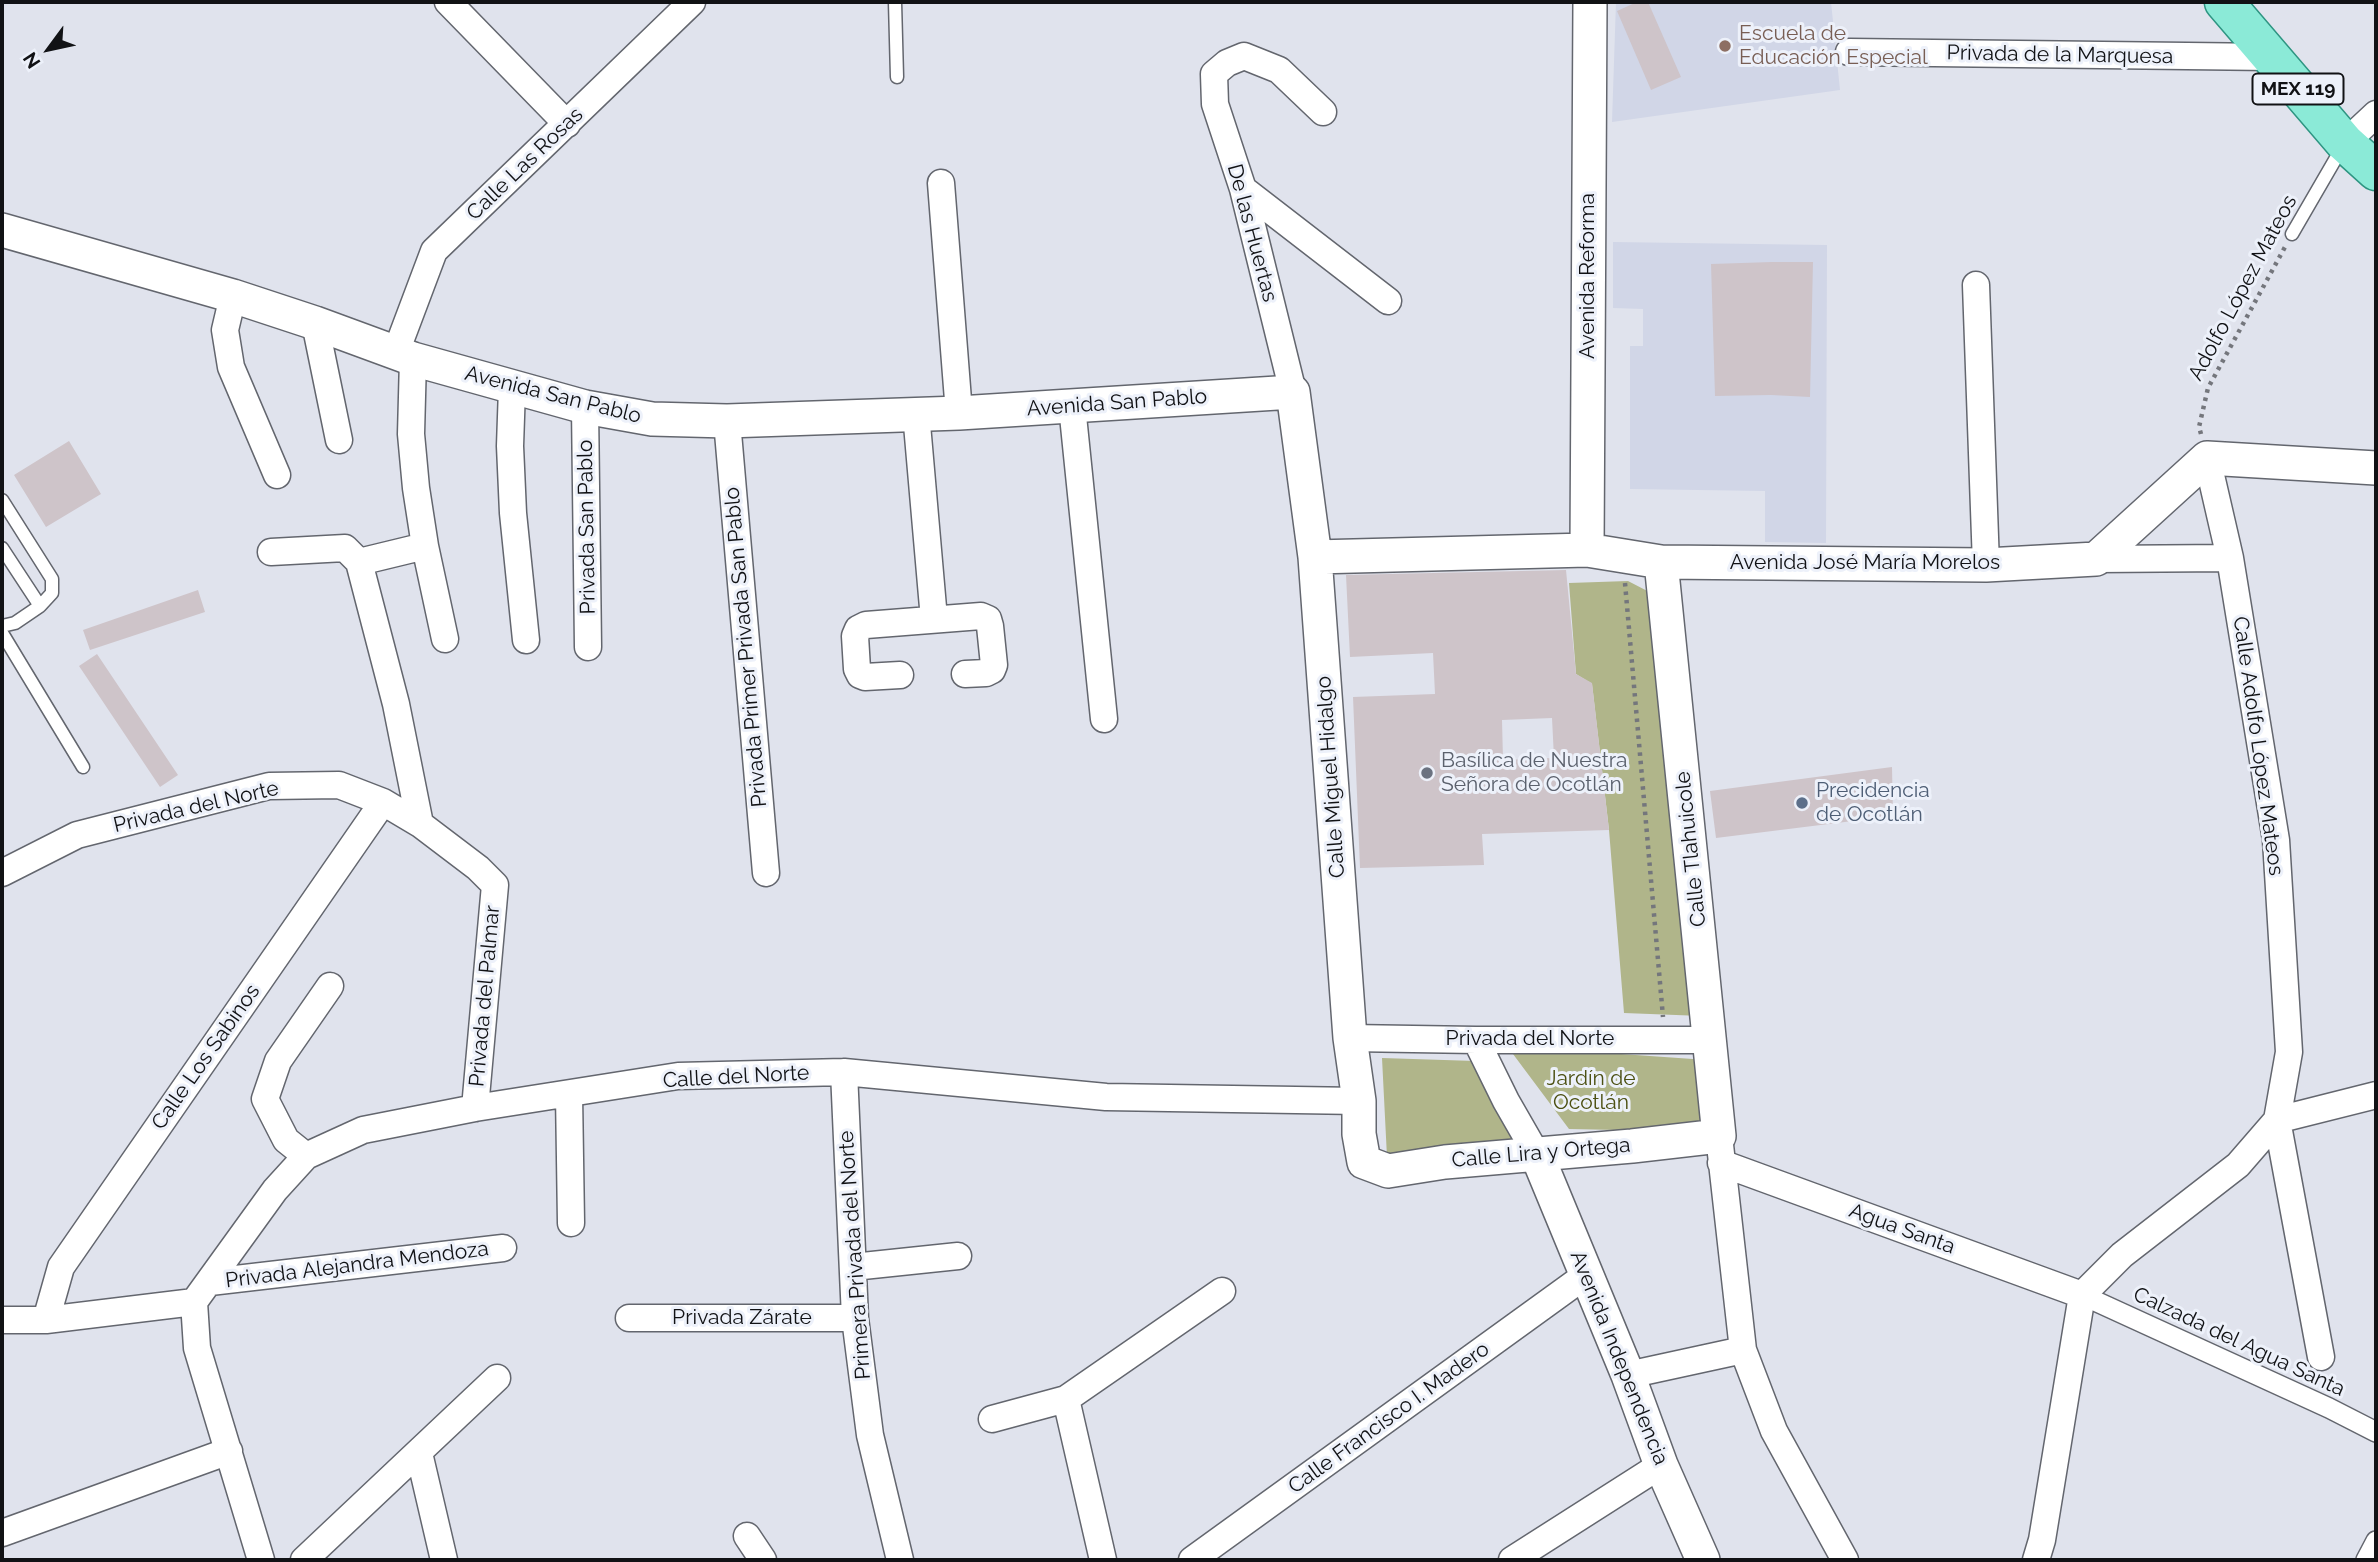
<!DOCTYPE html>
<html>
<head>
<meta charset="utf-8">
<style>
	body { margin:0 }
	#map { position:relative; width:2378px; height:1562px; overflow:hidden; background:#e0e3ed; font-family:Raleway,sans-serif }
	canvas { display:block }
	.frame { position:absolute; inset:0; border:4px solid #111215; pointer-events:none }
	.north { position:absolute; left:14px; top:14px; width:70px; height:70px; -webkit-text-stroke:5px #edf1fa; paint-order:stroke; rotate:237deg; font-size:19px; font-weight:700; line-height:28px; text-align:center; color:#111215 }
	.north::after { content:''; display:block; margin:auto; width:24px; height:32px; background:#111215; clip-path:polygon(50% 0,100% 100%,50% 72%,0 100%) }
</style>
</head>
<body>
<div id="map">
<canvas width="2378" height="1562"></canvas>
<div class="frame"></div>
<div class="north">N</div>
</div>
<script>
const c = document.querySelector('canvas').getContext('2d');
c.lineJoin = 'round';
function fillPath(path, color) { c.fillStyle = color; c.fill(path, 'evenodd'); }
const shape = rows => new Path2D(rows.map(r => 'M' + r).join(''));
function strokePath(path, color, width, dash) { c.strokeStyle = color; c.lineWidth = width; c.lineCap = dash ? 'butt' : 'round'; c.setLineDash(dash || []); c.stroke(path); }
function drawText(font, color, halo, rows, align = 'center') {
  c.font = font + ' Raleway,sans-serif'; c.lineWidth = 6; c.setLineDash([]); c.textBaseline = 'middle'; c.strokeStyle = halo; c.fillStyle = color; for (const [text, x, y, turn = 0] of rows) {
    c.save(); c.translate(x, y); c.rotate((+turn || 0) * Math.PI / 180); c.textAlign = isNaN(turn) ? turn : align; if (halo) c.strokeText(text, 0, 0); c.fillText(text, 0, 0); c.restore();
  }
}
const built = shape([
	[1616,2,1831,2,1840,90,1612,122],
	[1613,242,1827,245,1826,543,1765,542,1765,491,1630,489,1630,346,1643,346,1643,309,1613,308]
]);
const green = shape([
	[1628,581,1657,596,1702,1016,1624,1013,1609,830,1592,684,1576,674,1569,583],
	[1507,1046,1707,1060,1717,1132,1569,1129],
	[1382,1058,1475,1061,1520,1148,1387,1157]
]);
const building = shape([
	[1637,2,1648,2,1681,77,1651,90,1617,11],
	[1772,262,1813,262,1810,397,1771,395,1715,396,1711,264],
	[69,441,101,494,46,527,14,475],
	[1566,570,1576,674,1592,683,1609,830,1482,834,1484,865,1360,868,1353,697,1435,694,1433,653,1350,657,1346,575],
	[1552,718,1554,758,1503,760,1502,720],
	[198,590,205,612,90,650,83,630],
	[97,654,178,775,160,787,79,666],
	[1892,767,1893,816,1716,838,1710,791]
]);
const path = shape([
	[2201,434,2199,427,2208,388,2285,247],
	[1625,583,1663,1017]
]);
const service = shape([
	[895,2,897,77],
	[2292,234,2343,146],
	[2,500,52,579,52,593,40,606,15,623,2,626],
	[2,548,40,606],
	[2,633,83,767]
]);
const pedestrian = shape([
	[2082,1295,2329,1408,2376,1432],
	[2366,1560,2376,1541]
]);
const minor = shape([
	[448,2,567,124],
	[1849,52,2271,57],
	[2345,143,2376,114],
	[941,183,959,413],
	[1243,189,1388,301],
	[1976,285,1986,565],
	[233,296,225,330,231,367,277,475],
	[315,323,339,440],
	[396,352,434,251,692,2],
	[413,359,411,434,416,488,425,546,445,639],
	[512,388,510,446,513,513,526,640],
	[1293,392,1243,189,1215,104,1214,74,1227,63,1244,56,1279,70,1323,112],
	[1072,406,1104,719],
	[585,407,588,647],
	[916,413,934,619],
	[727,421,766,873],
	[271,552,345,548,359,562,396,704,420,824],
	[2096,559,2230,558],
	[359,562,425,546],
	[900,675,865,677,860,675,857,669,855,636,858,629,866,625,981,616,988,619,990,626,994,665,992,670,986,673,965,674],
	[2,873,77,835,269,786,339,785,383,802,420,824,478,868,495,885,475,1108],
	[1350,1038,1476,1040,1711,1040],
	[1476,1040,1506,1101,1537,1155],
	[844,1072,855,1318,870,1435,900,1560],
	[569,1094,571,1223],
	[1719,1136,1743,1350,1774,1431,1845,1560],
	[306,1156,286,1140,265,1099,278,1061,330,986],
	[1721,1163,2082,1295],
	[853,1267,958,1256],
	[210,1282,503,1248],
	[194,1302,275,1190,306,1156,363,1130,475,1108,678,1076,844,1072,1106,1097,1359,1101],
	[194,1302,197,1348,261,1560],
	[629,1318,855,1318],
	[2,1320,46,1320,194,1302],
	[46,1320,61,1267,383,802],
	[2321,1357,2277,1120,2376,1095],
	[1628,1375,1743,1350],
	[1066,1399,1103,1560],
	[992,1419,1066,1399,1222,1291],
	[419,1453,444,1560],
	[2,1533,229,1451],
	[747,1536,763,1560],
	[304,1560,497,1378],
	[1192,1560,1586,1275],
	[1512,1560,1661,1465],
	[2036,1560,2042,1540,2082,1295,2122,1255,2238,1165,2277,1120,2289,1052,2276,840,2230,558,2207,458]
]);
const tertiary = shape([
	[2,230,233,296,315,323,413,359,585,407,652,419,727,421,959,413,1293,392,1315,557,1350,1038,1359,1101,1359,1134,1364,1162,1388,1171,1445,1162,1632,1146,1719,1136,1661,562],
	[1587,550,1590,2],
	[1315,557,1587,550,1661,562,1986,565,2096,559,2207,458,2376,468],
	[1537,1155,1628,1375,1661,1465,1703,1560]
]);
const primary = shape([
	[2224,2,2345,143,2376,171]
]);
const markers = [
	[1725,46,7,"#8d6e63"],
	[1427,773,7,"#6b7280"],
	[1802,803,7,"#5c6f8a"]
];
const shields = [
	[2298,89,91]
];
const shieldNames = [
	["MEX 119",2298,89]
];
const educationNames = [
	["Escuela de",1739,34],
	["Educación Especial",1739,58]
];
const streetNames = [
	["Privada de la Marquesa",2060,55,1],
	["Calle Las Rosas",525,164,-44],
	["De las Huertas",1252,233,75],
	["Avenida Reforma",1588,276,-90],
	["Adolfo López Mateos",2243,288,-62],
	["Avenida San Pablo",553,395,14],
	["Avenida San Pablo",1117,403,-4],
	["Privada San Pablo",587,527,-91],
	["Avenida José María Morelos",1865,563],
	["Privada Primer Privada San Pablo",746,647,-95],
	["Calle Adolfo López Mateos",2258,746,82],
	["Calle Miguel Hidalgo",1331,777,-94],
	["Privada del Norte",196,807,-13],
	["Calle Tlahuicole",1691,849,-96],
	["Privada del Palmar",485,996,-85],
	["Privada del Norte",1530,1039],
	["Calle Los Sabinos",206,1057,-55],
	["Calle del Norte",736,1077,-3],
	["Calle Lira y Ortega",1541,1153,-5],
	["Agua Santa",1902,1229,20],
	["Primera Privada del Norte",855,1255,-94],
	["Privada Alejandra Mendoza",357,1265,-7],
	["Privada Zárate",742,1318],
	["Calzada del Agua Santa",2239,1342,25],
	["Avenida Independencia",1619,1358,68],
	["Calle Francisco I. Madero",1389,1418,-36]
];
const worshipNames = [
	["Basílica de Nuestra",1441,761],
	["Señora de Ocotlán",1441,785]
];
const serviceNames = [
	["Precidencia",1816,791],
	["de Ocotlán",1816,815]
];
const parkNames = [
	["Jardín de",1591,1079],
	["Ocotlán",1591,1103]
];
fillPath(built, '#d1d6e7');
fillPath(green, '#b0b58a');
fillPath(building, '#cec4c9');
strokePath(service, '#63666e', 15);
strokePath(pedestrian, '#63666e', 22);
strokePath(minor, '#63666e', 29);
strokePath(tertiary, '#63666e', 36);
strokePath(primary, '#2e9582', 41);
strokePath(path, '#74767c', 4.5, [3.5, 5]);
strokePath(service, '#fff', 12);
strokePath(pedestrian, '#fff', 19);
strokePath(minor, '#fff', 26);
strokePath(tertiary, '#fff', 33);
strokePath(primary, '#8bead7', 38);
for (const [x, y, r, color] of markers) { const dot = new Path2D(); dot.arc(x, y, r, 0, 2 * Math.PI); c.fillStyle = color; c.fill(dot); strokePath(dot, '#edf1fa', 2.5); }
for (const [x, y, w] of shields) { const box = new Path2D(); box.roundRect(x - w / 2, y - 15.5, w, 31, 5); c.fillStyle = '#edf1fa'; c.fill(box); strokePath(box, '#111215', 2); }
drawText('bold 19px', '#111215', null, shieldNames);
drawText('21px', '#785e54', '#edf1fa', educationNames, 'left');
drawText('21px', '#111215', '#edf1fa', streetNames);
drawText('21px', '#5b616d', '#edf1fa', worshipNames, 'left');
drawText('21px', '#4e5e75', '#edf1fa', serviceNames, 'left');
drawText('21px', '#4c5012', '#edf1fa', parkNames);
</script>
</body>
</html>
